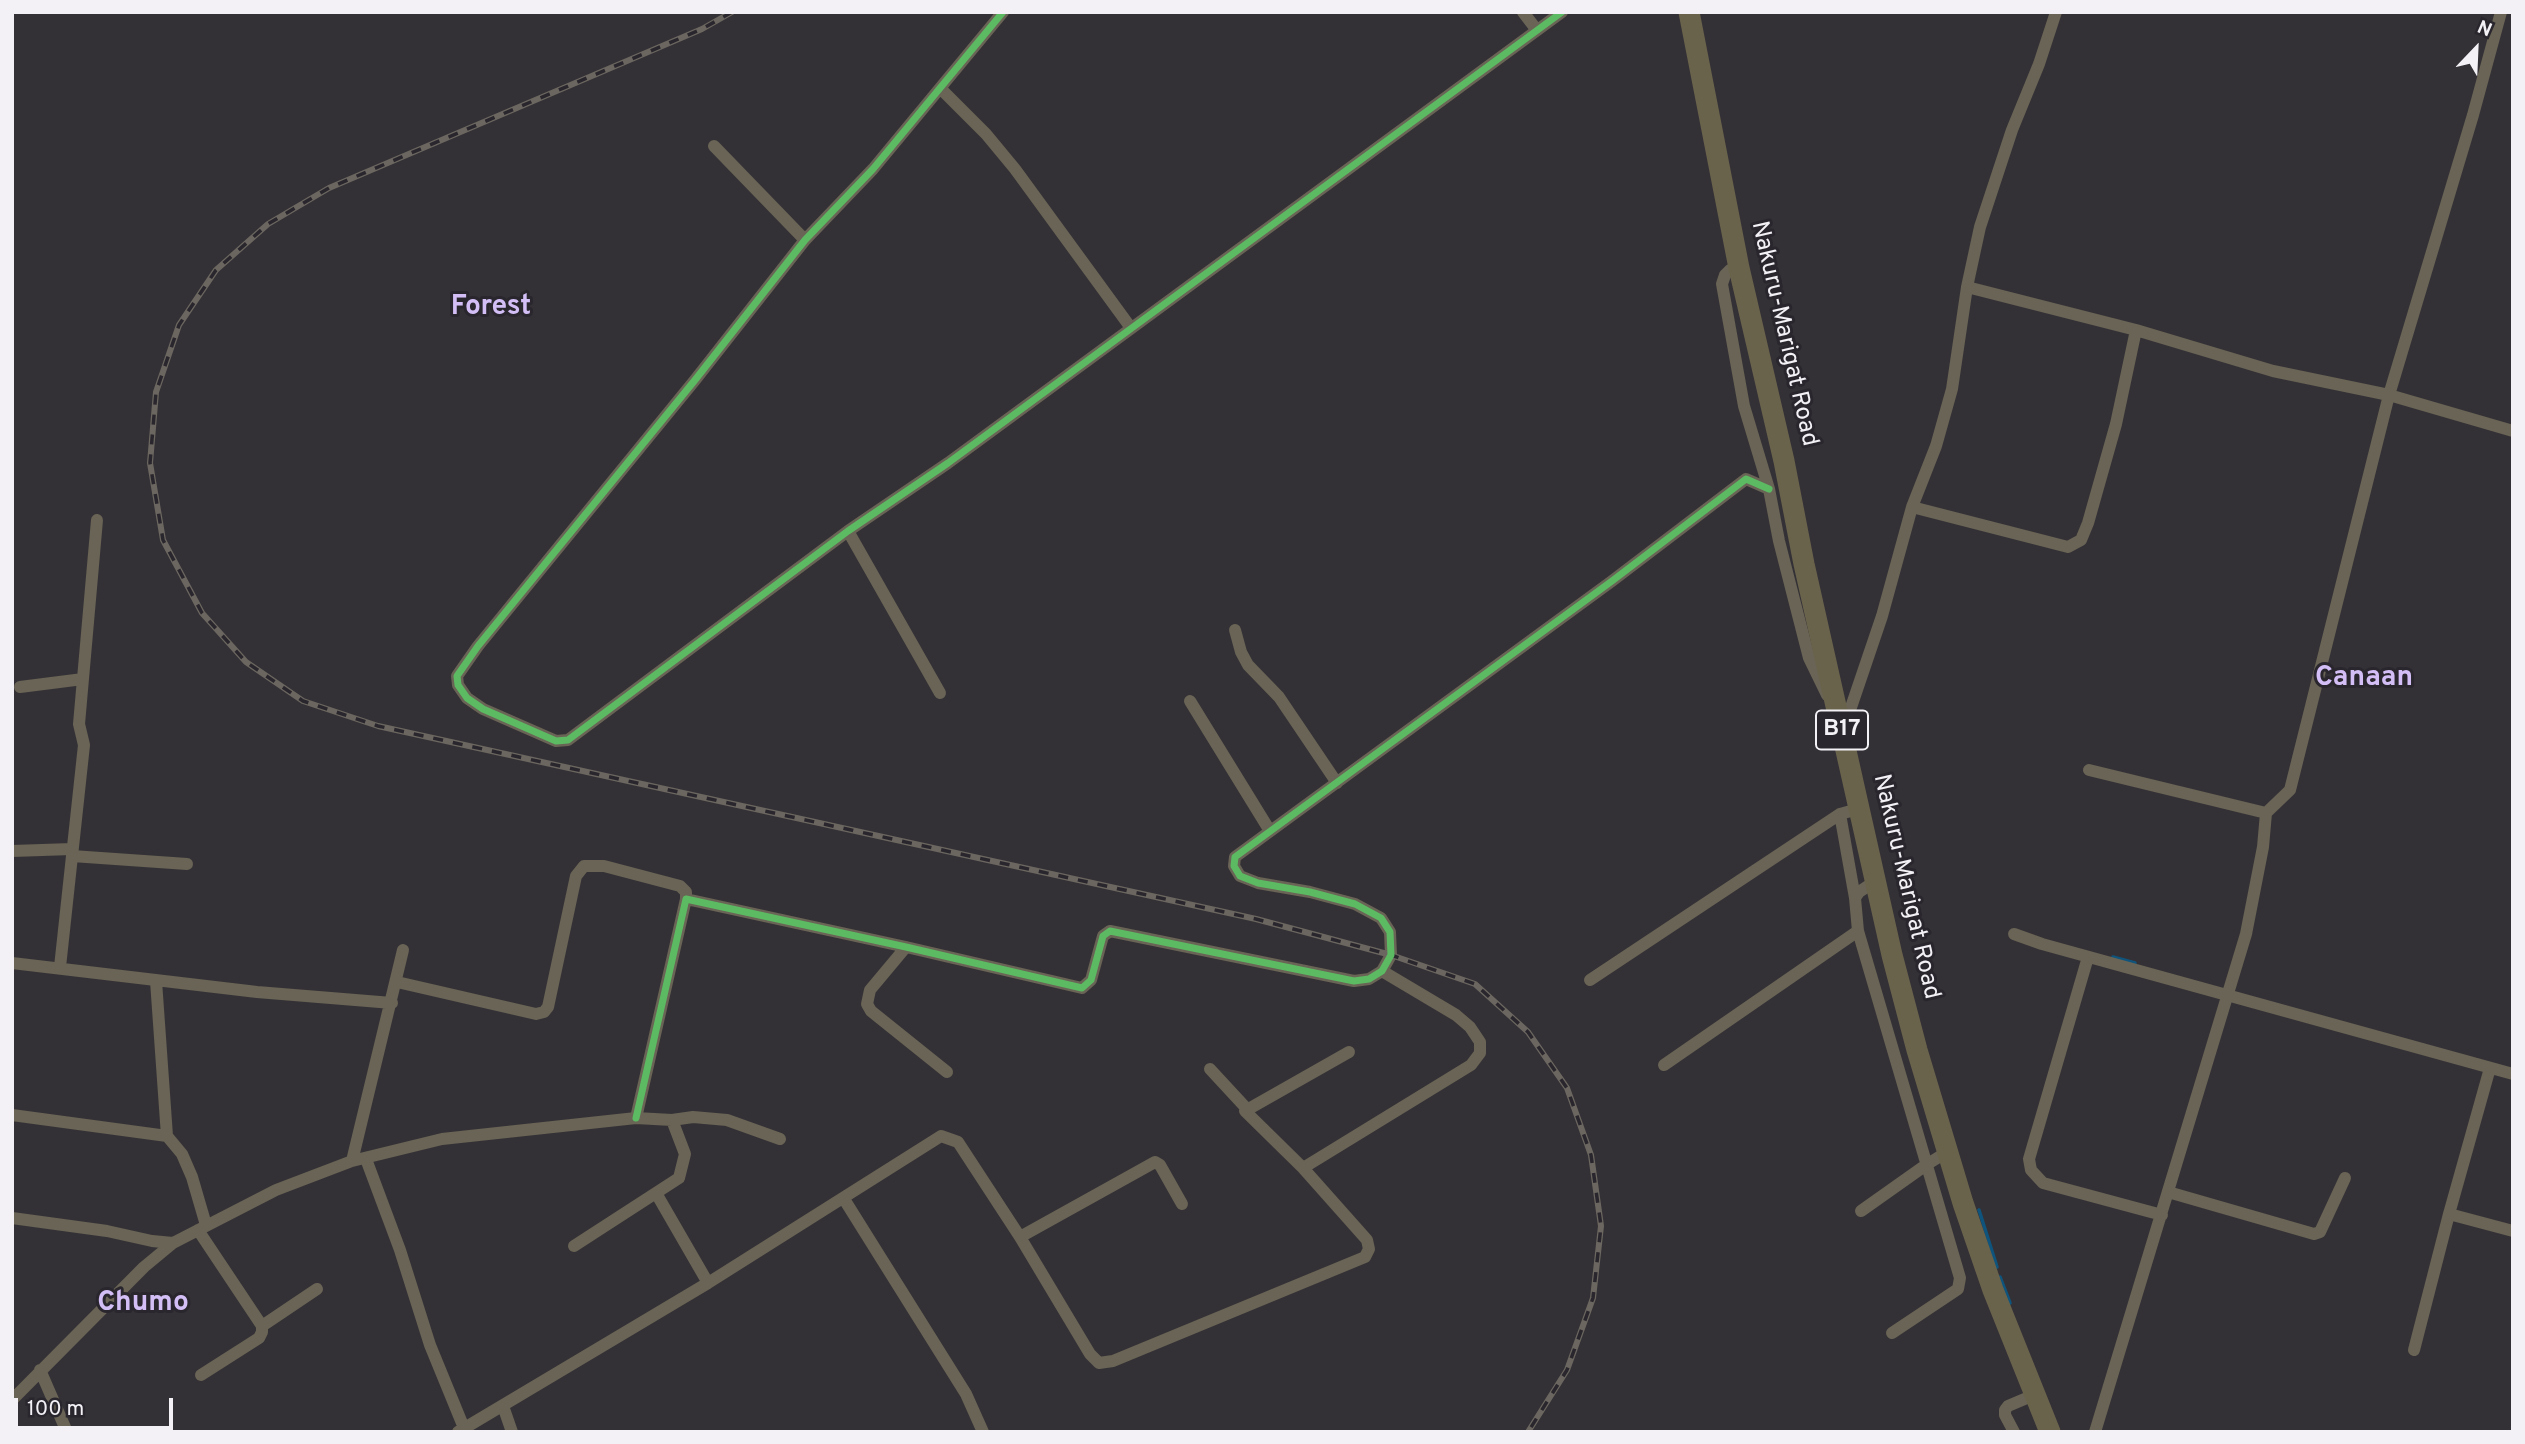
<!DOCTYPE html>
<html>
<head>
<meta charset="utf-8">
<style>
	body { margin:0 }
	#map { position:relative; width:2525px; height:1444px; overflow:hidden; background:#343136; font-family:Overpass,sans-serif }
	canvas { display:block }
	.frame { position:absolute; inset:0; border:14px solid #f3f1f6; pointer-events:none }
	.north { position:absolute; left:2441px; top:14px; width:70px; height:70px; -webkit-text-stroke:5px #2a262d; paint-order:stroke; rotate:23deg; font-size:19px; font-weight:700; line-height:28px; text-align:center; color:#f3f1f6 }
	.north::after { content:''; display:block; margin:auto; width:24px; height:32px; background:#f3f1f6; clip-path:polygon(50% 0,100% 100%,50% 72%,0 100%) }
	.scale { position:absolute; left:14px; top:1398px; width:159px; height:32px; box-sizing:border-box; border:4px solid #f3f1f6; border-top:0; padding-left:9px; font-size:21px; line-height:24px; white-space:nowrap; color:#f3f1f6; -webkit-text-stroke:5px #2a262d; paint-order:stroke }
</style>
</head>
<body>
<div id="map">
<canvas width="2525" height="1444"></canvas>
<div class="frame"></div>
<div class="north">N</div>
<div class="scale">100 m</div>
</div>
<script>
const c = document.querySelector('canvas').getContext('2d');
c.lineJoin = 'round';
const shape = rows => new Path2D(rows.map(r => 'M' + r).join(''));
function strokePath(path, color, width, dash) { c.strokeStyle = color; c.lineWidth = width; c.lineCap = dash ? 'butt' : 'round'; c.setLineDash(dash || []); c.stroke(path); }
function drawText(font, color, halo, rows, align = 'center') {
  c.font = font + ' Overpass,sans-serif'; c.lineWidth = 6; c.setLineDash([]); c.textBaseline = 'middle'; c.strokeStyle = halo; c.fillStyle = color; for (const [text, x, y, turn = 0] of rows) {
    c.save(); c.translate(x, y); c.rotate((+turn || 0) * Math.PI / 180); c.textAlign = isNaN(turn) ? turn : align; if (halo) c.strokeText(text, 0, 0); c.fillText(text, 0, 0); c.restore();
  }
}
const stream = shape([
	[2113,957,2135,963],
	[1979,1210,1997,1267],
	[2000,1277,2010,1303]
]);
const minor = shape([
	[1003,12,873,169,805,240,695,380,478,646,457,676,458,685,467,698,483,709,556,741,568,740,848,531,948,463,1562,12],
	[1523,12,1536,29],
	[941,89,986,134,1015,169,1131,328],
	[714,146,805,240],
	[1739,268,1730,270,1725,275,1722,284,1744,406,1769,489,1779,541,1809,658,1827,695],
	[1967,287,2136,330,2273,371,2389,395,2513,431],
	[1912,507,2068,547,2081,540,2088,523,2116,424,2136,330],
	[848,531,940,693],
	[1235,630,1241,652,1248,665,1279,697,1337,783],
	[20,687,83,679],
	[1190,701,1270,831],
	[1844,728,1882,616,1912,507,1936,446,1952,389,1967,287,1980,227,2012,130,2039,64,2056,12],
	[2089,770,2266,813],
	[1840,814,1855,898],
	[12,851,72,849],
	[72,856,187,864],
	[1874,882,1859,892,1855,898,1858,931,1960,1278,1958,1289,1892,1333],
	[2014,934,2042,944,2513,1074],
	[906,947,870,990,867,1004,871,1011,947,1072],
	[2088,957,2029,1159,2031,1170,2043,1183,2162,1215],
	[12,963,257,992,392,1003],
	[60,967,84,745,79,724,97,520],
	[1590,980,1840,814,1858,809],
	[156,981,167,1136,182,1154,192,1177,206,1225],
	[397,982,536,1014,544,1012,548,1007,576,876,584,866,604,866,680,886,686,892,686,899],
	[1664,1065,1858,931],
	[1210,1069,1247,1109],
	[12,1115,167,1136],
	[636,1118,686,899,906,947,1082,988,1091,980,1103,936,1110,931,1354,981,1369,979,1382,971,1391,955,1390,932,1381,918,1355,904,1310,892,1258,883,1240,876,1234,866,1235,857,1612,581,1746,479,1769,489],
	[366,1159,400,1250,430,1345,464,1428],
	[352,1161,403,950],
	[1303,1168,1471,1065,1480,1053,1480,1042,1470,1027,1456,1015,1382,971],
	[2168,1192,2314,1234,2320,1232,2345,1178],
	[656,1193,708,1283],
	[844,1199,966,1394,983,1432],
	[1861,1211,1926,1165,1947,1152],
	[2449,1214,2513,1231],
	[12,1218,107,1231,152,1241,173,1243],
	[198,1230,262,1326,262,1332,259,1338,201,1375],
	[1020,1237,1155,1162,1160,1165,1182,1204],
	[574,1246,679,1178,685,1154,672,1120],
	[262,1326,317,1289],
	[2414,1350,2449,1214,2490,1068],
	[40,1370,67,1432],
	[12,1400,144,1267,173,1243,276,1190,352,1161,442,1139,636,1118,672,1120,693,1117,727,1120,780,1139],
	[503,1406,512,1432],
	[458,1432,708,1283,941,1136,958,1142,1020,1237,1090,1354,1099,1363,1113,1361,1365,1257,1369,1249,1367,1240,1303,1168,1245,1111,1349,1052],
	[2014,1432,2005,1415,2005,1410,2008,1406,2034,1395],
	[2095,1432,2246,934,2263,847,2266,813,2290,790,2389,395,2473,115,2501,12]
]);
const primary = shape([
	[1689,12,1739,268,1784,461,1804,564,1892,955,1917,1050,1963,1203,1993,1290,2050,1432]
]);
const rail = shape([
	[732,12,702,29,329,188,268,224,216,270,179,325,156,392,150,463,163,540,202,613,246,662,303,701,378,726,1256,919,1391,955,1475,984,1528,1032,1567,1088,1591,1155,1601,1226,1593,1298,1567,1370,1528,1432]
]);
const cycleway = shape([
	[1003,12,873,169,805,240,695,380,478,646,457,676,458,685,467,698,483,709,556,741,568,740,848,531,948,463,1562,12],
	[636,1118,686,899,906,947,1082,988,1091,980,1103,936,1110,931,1354,981,1369,979,1382,971,1391,955,1390,932,1381,918,1355,904,1310,892,1258,883,1240,876,1234,866,1235,857,1612,581,1746,479,1769,489]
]);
const shields = [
	[1842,730,52]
];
const shieldNames = [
	["B17",1842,730]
];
const streetNames = [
	["Nakuru-Marigat Road",1783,334,77],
	["Nakuru-Marigat Road",1905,887,77]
];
const quarterNames = [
	["Forest",491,308],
	["Canaan",2364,679],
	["Chumo",143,1304]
];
strokePath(stream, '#0f547c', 3.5);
strokePath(minor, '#696455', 12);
strokePath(primary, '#6a634c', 21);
strokePath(rail, '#6b6760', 6);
strokePath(rail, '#2a262d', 3.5, [10]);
strokePath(cycleway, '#5cba63', 7);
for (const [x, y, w] of shields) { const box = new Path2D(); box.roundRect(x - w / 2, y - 19.5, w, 39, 5); c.fillStyle = '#2a262d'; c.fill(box); strokePath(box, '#f3f1f6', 2); }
drawText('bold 23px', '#f3f1f6', null, shieldNames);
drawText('24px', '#f3f1f6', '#2a262d', streetNames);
drawText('bold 28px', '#d3bef6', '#2a262d', quarterNames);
</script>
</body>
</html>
